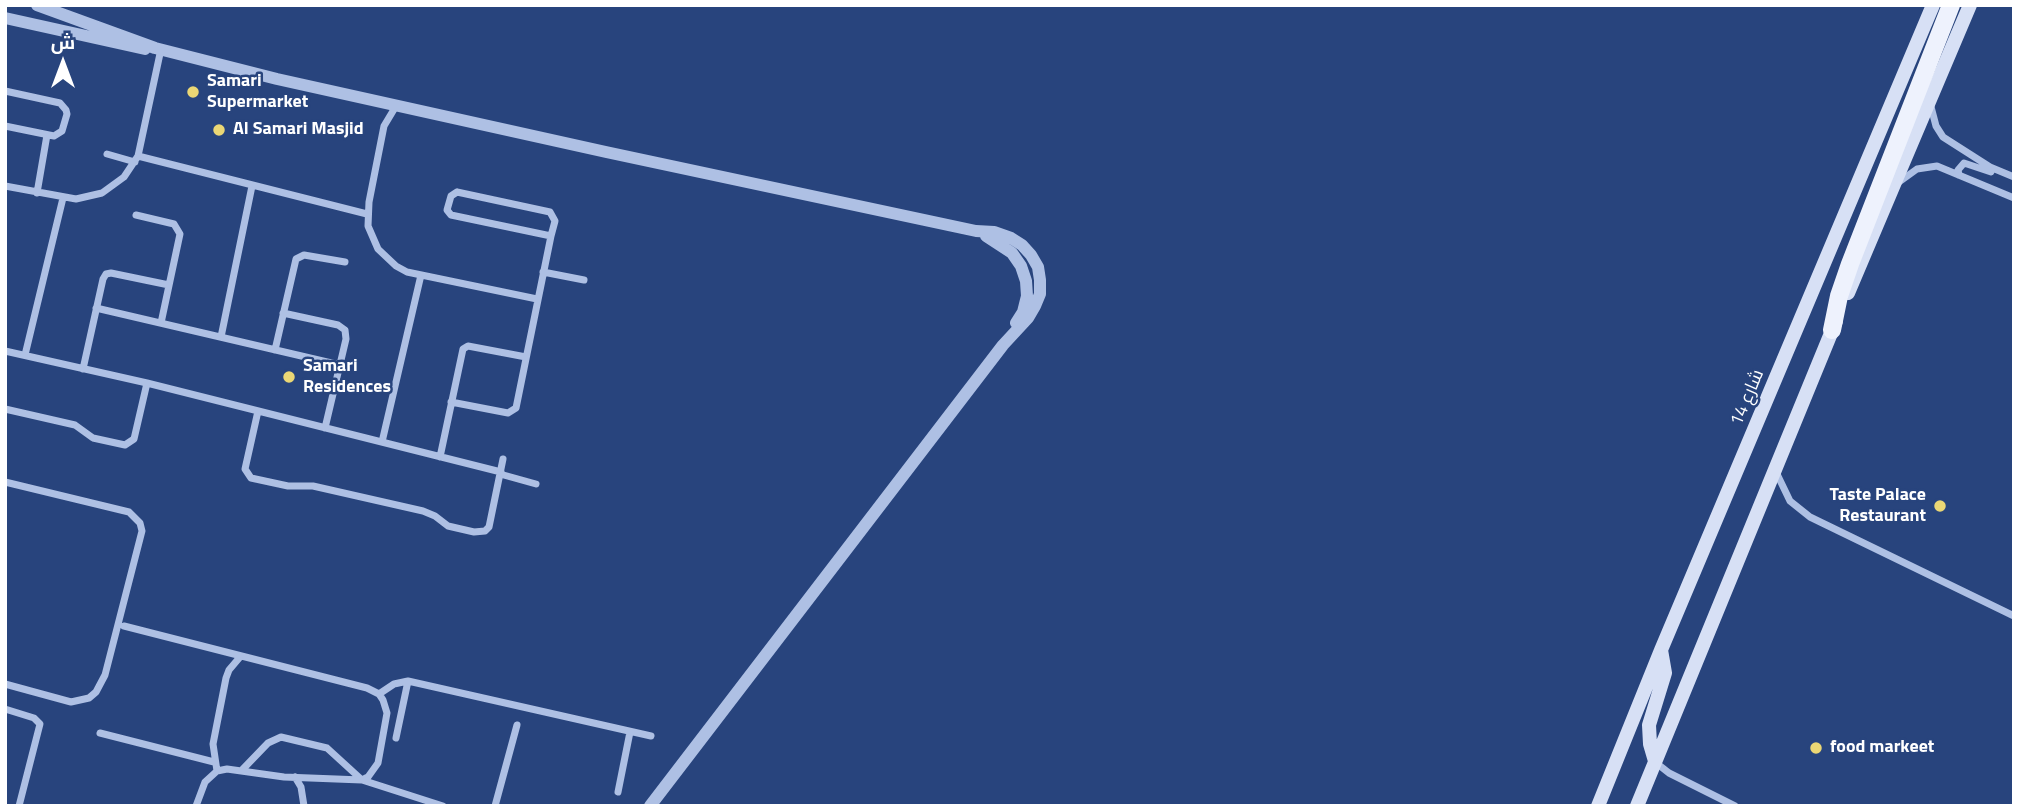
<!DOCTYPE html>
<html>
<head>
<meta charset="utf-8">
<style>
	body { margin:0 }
	#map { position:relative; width:2019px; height:811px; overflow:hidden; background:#28447d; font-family:"Titillium Web",Cairo,sans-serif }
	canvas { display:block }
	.frame { position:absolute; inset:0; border:7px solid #fff; pointer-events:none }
	.north { position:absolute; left:28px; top:28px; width:70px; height:70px; -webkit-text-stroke:5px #28447d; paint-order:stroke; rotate:0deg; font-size:19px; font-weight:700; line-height:28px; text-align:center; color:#fff }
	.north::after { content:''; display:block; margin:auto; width:24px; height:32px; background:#fff; clip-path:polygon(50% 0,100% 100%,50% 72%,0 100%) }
</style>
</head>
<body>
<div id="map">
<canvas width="2019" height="811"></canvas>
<div class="frame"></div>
<div class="north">ش</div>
</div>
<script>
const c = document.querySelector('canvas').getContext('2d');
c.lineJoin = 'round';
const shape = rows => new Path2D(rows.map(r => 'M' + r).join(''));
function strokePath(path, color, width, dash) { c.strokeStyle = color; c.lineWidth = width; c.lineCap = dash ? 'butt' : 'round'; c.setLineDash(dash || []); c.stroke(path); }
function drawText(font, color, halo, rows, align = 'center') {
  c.font = font + ' "Titillium Web",Cairo,sans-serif'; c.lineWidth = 5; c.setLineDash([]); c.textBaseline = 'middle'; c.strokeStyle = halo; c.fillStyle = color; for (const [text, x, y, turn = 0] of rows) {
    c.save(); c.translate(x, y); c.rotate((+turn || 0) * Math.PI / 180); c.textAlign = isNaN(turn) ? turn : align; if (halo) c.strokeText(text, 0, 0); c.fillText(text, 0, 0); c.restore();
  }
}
const minor = shape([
	[5,91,60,103,66,110,67,114,62,131,54,136,5,126],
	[1930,103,1936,126,1943,137,1990,167,2014,177],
	[396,106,384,126,369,202,368,226,378,249,396,266,407,272,537,299],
	[107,154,135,162],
	[138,156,367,214],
	[1959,175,1958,170,1964,163,1991,172],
	[1899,182,1917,169,1937,166,2014,198],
	[5,186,76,199,102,193,124,177,138,156,161,49],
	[457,192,550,212,555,221,551,236,451,215,447,210,451,196,457,192],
	[37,193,47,135],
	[136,215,174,224,180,234,161,323],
	[543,272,584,280],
	[96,308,340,365],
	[283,313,338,325,345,330,346,339,325,428],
	[221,337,252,186],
	[275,350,296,259,304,255,345,262],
	[5,351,147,383,501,472],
	[25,355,63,198],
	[83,369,103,279,106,274,111,273,169,285],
	[451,402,508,413,516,408,551,236],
	[5,409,75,425,93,438,125,445,134,439,147,383],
	[258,411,245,469,251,478,288,486,313,486,423,511,435,516,448,526,474,532,485,531,489,527,503,459],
	[382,442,421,275],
	[440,457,463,349,468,346,526,357],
	[500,474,536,484],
	[1777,474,1790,501,1810,517,2014,616],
	[5,482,129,512,140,523,142,531,105,675,96,692,89,698,71,702,5,684],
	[124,626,367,688,379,694,383,700,387,713,378,763,368,777,362,780,327,748,281,737,268,743,242,770],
	[379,694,394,684,408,681,651,736],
	[5,709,34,718,40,724,19,806],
	[100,733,214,762],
	[396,738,408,681],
	[1655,762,1669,773,1735,806],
	[217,771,213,744,226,678,229,670,240,657],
	[295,777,301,787,304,806],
	[618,792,630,732],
	[196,806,205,782,217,771,227,769,284,777,362,780,443,806],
	[495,806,517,725]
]);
const tertiary = shape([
	[37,5,155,48,277,79,606,152,976,231,994,232,1011,238,1022,245,1031,255,1038,267,1040,280,1040,294,1035,306,1028,318,1003,345,650,806],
	[5,18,145,49],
	[986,236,1012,253,1021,266,1026,281,1027,296,1023,312,1016,323]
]);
const secondary = shape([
	[1848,293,1970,5],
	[1655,761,1650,744,1649,725,1665,673,1661,650],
	[1598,806,1661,650,1933,5],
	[1637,806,1836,321]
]);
const primary = shape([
	[1832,330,1839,296,1850,264,1951,5]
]);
const markers = [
	[193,92,7,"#ebd775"],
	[219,130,7,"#ebd775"],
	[289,377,7,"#ebd775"],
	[1940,506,7,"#ebd775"],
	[1816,748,7,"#ebd775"]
];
const poiNames = [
	["Samari",207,82],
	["Supermarket",207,103],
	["Al Samari Masjid",233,130],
	["Samari",303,367],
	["Residences",303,388],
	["Taste Palace",1926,496,"right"],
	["Restaurant",1926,517,"right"],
	["food markeet",1830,748]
];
const streetNames = [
	["شارع 14",1748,398,-67]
];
strokePath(minor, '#aec0e4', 7);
strokePath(tertiary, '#aec0e4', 12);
strokePath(secondary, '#d7e0f5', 14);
strokePath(primary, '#eef2fd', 18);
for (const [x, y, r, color] of markers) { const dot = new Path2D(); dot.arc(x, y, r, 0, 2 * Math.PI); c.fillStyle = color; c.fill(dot); strokePath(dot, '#28447d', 2.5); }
drawText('bold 18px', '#fff', '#28447d', poiNames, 'left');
drawText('18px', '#fff', '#28447d', streetNames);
</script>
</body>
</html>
